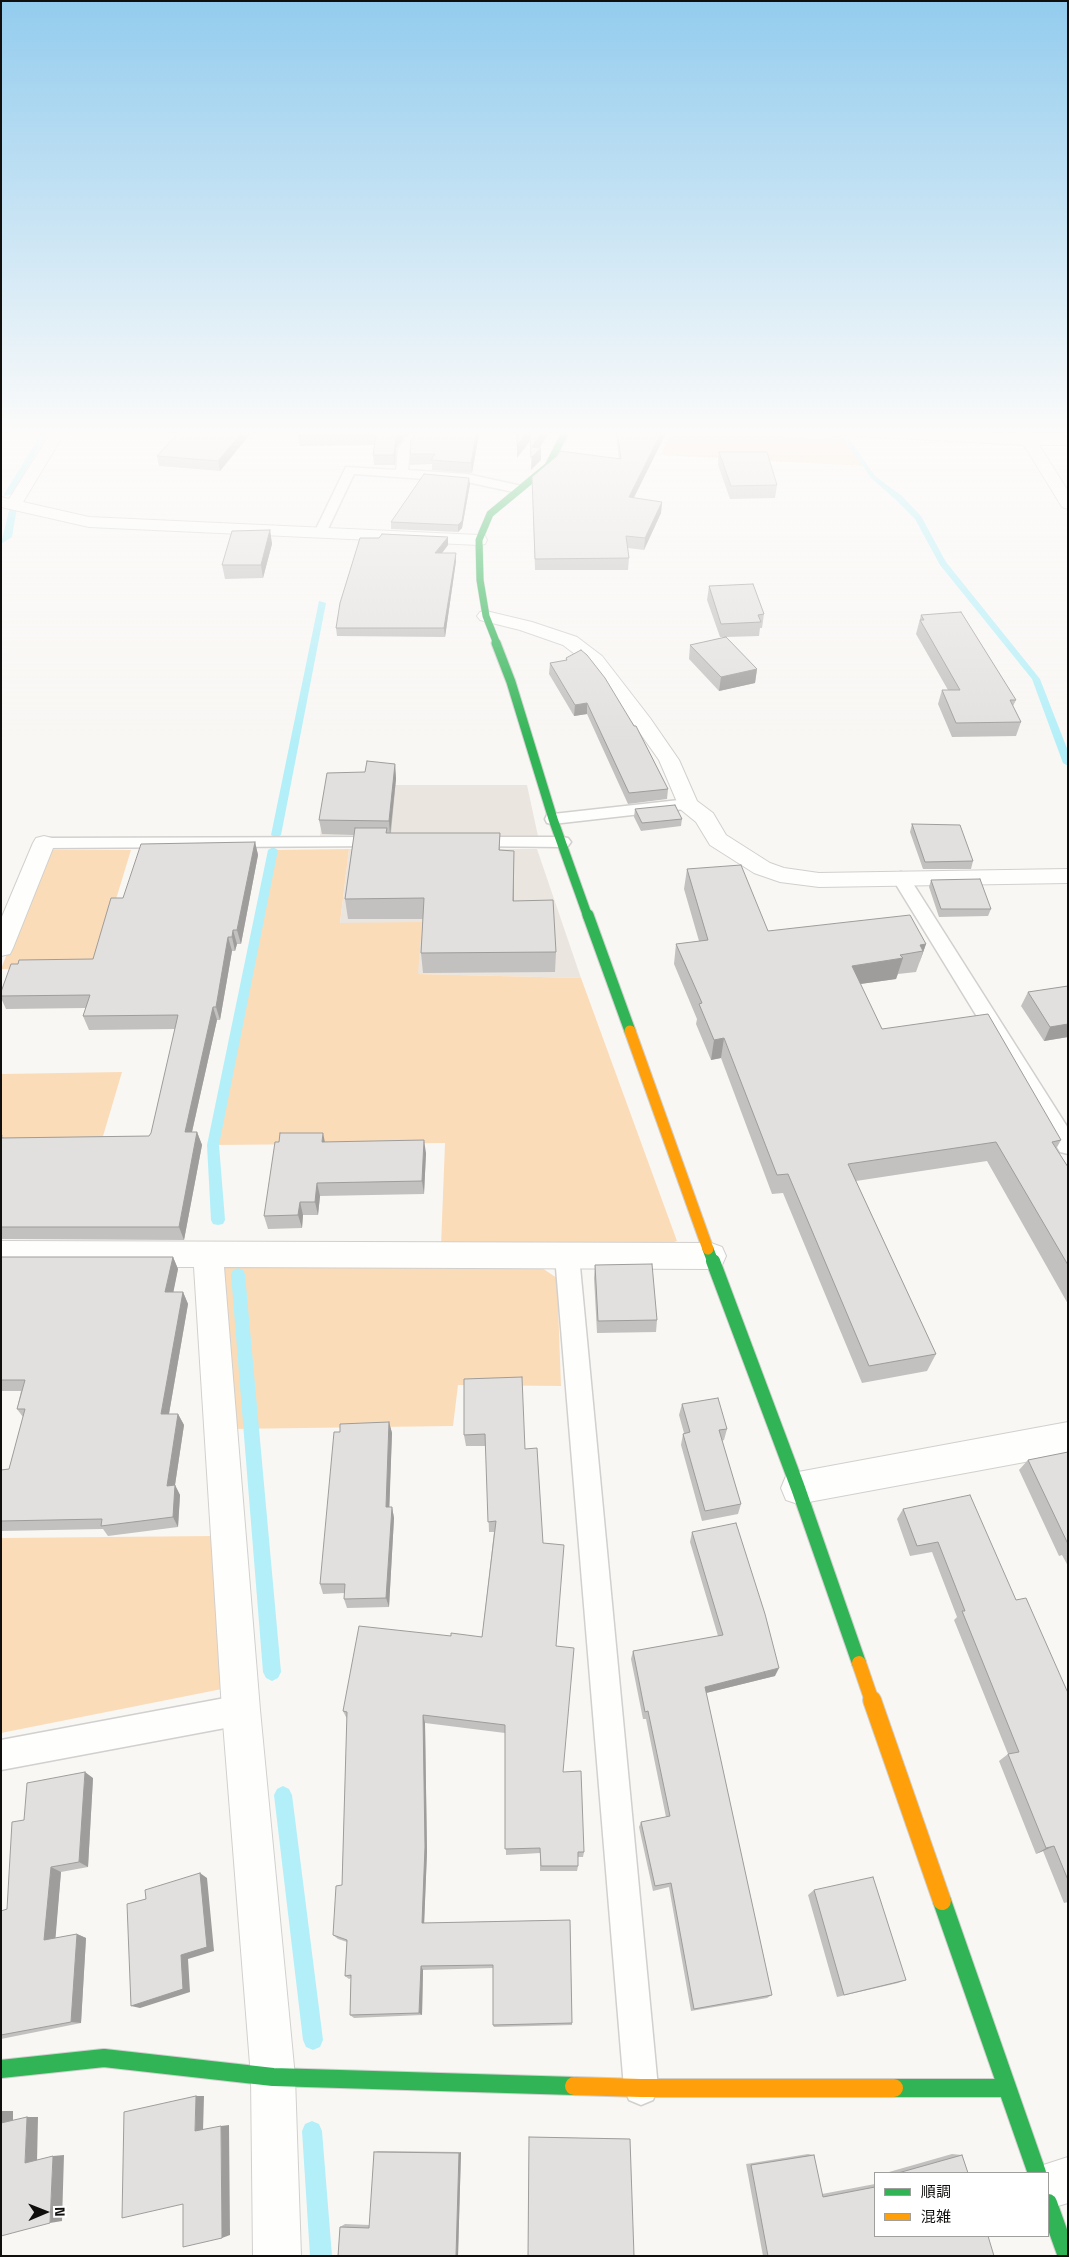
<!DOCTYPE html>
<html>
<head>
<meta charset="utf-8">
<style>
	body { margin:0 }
	#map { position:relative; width:1069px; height:2257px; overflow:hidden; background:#f9f7f4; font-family:"Titillium Web","Noto Sans JP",sans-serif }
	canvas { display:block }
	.frame { position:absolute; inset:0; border:2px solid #100f0d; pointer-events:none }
	.legend { position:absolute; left:874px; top:2172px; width:175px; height:65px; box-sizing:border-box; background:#fff; border:1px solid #9f9f9e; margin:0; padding:6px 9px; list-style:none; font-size:15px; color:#100f0d }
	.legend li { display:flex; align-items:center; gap:10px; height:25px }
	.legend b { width:25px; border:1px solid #9f9f9e }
	.north { position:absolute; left:20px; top:2187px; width:50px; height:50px; -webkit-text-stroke:4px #fff; paint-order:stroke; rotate:89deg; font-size:14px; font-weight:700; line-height:20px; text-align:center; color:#100f0d }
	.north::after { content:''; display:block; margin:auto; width:18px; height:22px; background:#100f0d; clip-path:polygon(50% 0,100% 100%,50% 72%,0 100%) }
</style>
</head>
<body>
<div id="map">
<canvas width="1069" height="2257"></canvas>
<div class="frame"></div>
<ul class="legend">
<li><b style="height:6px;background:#30b455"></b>順調</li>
<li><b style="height:6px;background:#ff9f0a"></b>混雑</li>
</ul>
<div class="north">N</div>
</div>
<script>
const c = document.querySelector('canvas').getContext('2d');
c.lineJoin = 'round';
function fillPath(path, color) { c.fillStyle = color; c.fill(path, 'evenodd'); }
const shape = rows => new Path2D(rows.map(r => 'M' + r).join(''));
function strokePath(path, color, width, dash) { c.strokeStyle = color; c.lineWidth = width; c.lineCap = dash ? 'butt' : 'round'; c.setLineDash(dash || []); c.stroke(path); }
const built = shape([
	[325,785,527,785,538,836,320,837],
	[349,849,537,849,581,978,418,974,340,923]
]);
const green = shape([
	[672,429,725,429,844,435,866,466,661,455],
	[349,849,340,923,422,922,418,974,581,978,677,1241,668,1244,441,1246,445,1143,213,1145,273,850],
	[48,850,131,850,95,968,1,969],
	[122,1072,101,1143,1,1144,1,1074],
	[222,1264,542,1268,557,1278,561,1386,458,1385,453,1426,231,1429],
	[211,1536,222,1689,1,1733,1,1538]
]);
const stream = shape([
	[44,429,50,429,12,494,5,496,4,494,44,429],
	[1026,429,1033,429,1035,432,1030,433,1026,429],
	[842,434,846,434,875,476,902,496,921,516,946,562,1040,679,1068,751,1068,766,1063,763,1032,679,940,565,915,519,896,500,871,478,841,435,842,434],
	[10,506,17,508,12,537,1,544,10,506],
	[319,601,326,603,281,835,276,838,271,835,319,601],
	[273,847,278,850,219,1145,225,1220,223,1224,218,1225,213,1224,211,1220,207,1145,268,850,273,847],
	[238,1268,243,1270,245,1274,281,1672,278,1678,272,1681,266,1678,263,1672,231,1274,233,1270,238,1268],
	[283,1786,289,1789,292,1795,323,2040,320,2047,313,2050,306,2047,303,2040,274,1795,277,1789,283,1786],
	[312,2121,319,2124,322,2131,332,2256,310,2256,302,2131,305,2124,312,2121]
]);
const lane = shape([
	[413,429,425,429,410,449,408,470,467,474,522,486,524,489,518,493,467,482,354,474,326,533,325,536,315,536,314,533,346,467,396,470,398,449,413,429],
	[688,799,694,800,696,804,694,808,553,824,547,823,545,819,547,815,553,814,688,799],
	[381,837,387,838,390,842,387,846,44,848,38,847,35,843,38,839,44,838,381,837],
	[472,837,562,837,568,838,571,842,568,846,562,847,466,846,463,842,466,838,472,837],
	[901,872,907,874,1068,1128,1068,1154,1060,1152,892,878,895,874,901,872],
	[567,1246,575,1249,579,1256,658,2088,653,2100,641,2105,629,2100,624,2088,555,1256,559,1249,567,1246],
	[241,1695,251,1700,256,1710,251,1720,241,1725,1,1770,1,1740,241,1695]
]);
const street = shape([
	[53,429,67,429,23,502,89,517,479,535,485,536,487,540,485,544,479,545,89,527,1,507,1,497,9,499,53,429],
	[802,429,887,429,1018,436,1014,429,1028,429,1033,437,1068,437,1068,445,1039,445,1068,491,1068,509,1062,507,1024,445,809,433,804,432,802,429],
	[486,611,532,622,577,637,602,656,650,718,679,760,697,801,713,813,726,835,770,863,784,868,819,873,1068,869,1068,883,819,887,780,882,754,873,710,845,696,822,680,809,659,760,635,726,588,664,563,645,520,630,480,620,477,616,480,612,486,611],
	[44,836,52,838,55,843,13,948,10,954,1,956,1,919,33,843,36,838,44,836],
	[1,1241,711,1243,722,1247,726,1256,722,1265,711,1269,224,1267,260,1710,295,2077,301,2256,253,2256,251,2077,222,1710,194,1267,1,1267,1,1241],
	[1068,1422,1068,1454,798,1504,786,1500,781,1488,786,1476,798,1472,1068,1422],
	[1068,2157,1068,2203,1048,2209,1048,2173,1030,2173,1031,2169,1068,2157]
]);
const fastFar4 = shape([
	[497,644,486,616,480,580,479,540,490,514,548,466,567,429]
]);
const fastFar3 = shape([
	[496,643,511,682,553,819,588,917]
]);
const fastFar2 = shape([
	[588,915,630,1031],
	[708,1249,713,1262]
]);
const fastFar1 = shape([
	[713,1261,798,1488,859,1663]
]);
const fast = shape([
	[942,1901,1037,2173],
	[1,2069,104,2058,273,2077,574,2086],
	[894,2088,1007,2088],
	[1048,2203,1067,2256]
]);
const slowFar2 = shape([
	[630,1031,708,1249]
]);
const slowFar1 = shape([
	[859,1663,872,1701]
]);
const slow = shape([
	[872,1700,942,1901],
	[574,2086,641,2088,894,2088]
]);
const wall = shape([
	[254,429,220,471,159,466,157,456],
	[411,429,396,448,395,465,374,465,373,455,375,445,300,446,298,436],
	[480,429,472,473,432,470,432,464,410,465,410,454],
	[615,429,668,429,634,498,662,502,661,513,644,550,628,548,629,558,628,570,535,570,532,477,619,458],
	[719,452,777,485,775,498,730,499,718,465],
	[470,484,462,528,458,532,391,529,391,522],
	[270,530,272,544,263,578,225,579,222,565],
	[448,545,442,553,456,561,445,637,337,636,336,628],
	[709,586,764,614,762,628,760,628,759,636,726,637,757,669,755,683,719,691,689,659,690,645,726,637,720,637,707,600],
	[921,615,1016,700,1013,706,1021,722,1016,736,952,737,938,704,942,690,948,690,916,634],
	[566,658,668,789,667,799,628,804,587,714,574,716,549,674,550,663,566,661],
	[395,764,396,779,391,833,500,833,500,851,514,851,514,901,556,952,555,972,423,973,421,953,423,919,348,919,345,899,354,835,322,834,319,820,365,772],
	[635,809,682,819,681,826,641,831,634,817],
	[912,824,973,861,971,869,923,869,910,832],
	[255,842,258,855,241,944,237,944,235,951,232,951,220,1020,217,1020,192,1132,197,1132,202,1145,184,1240,1,1239,1,1135,4,1138,149,1136,151,1133,175,1029,89,1030,83,1016,86,1008,6,1009,1,998,1,992,93,959,123,898],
	[687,869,768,931,926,944,916,972,898,974,896,979,860,984,882,1029,1061,1140,1056,1149,1068,1167,1068,1304,987,1161,856,1181,936,1354,927,1371,862,1383,783,1193,772,1194,721,1058,711,1060,696,1024,697,1019,674,964,676,944,699,941,684,889],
	[931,880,991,909,988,916,939,917,929,887],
	[1068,986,1068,1037,1044,1041,1021,1006,1028,992],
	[325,1142,426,1153,424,1194,320,1196,318,1215,303,1215,302,1228,268,1229,264,1216],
	[1,1257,173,1257,178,1269,173,1292,183,1292,188,1304,169,1414,178,1414,184,1425,175,1485,180,1495,178,1527,108,1536,103,1529,1,1531,1,1470,9,1469,23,1417,17,1409,21,1391,1,1391],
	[595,1265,657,1320,656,1332,597,1333,594,1278],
	[464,1379,525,1449,543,1543,556,1646,563,1772,584,1852,583,1857,578,1857,578,1866,577,1871,540,1871,540,1853,506,1855,505,1733,425,1723,427,1852,424,1923,570,1920,572,2023,572,2025,494,2027,493,2025,493,1968,423,1970,422,2015,354,2018,350,2015,351,1978,349,1979,345,1976,347,1942,338,1939,333,1935,342,1885,347,1719,343,1711,451,1636,482,1637,494,1532,489,1532,486,1446,466,1446,464,1435],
	[682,1404,727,1429,724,1440,722,1441,741,1504,738,1514,702,1521,681,1445,683,1434,684,1433,679,1415],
	[389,1422,392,1433,389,1507,392,1507,394,1518,389,1607,347,1608,344,1599,345,1593,323,1594,320,1584,340,1432],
	[1068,1452,1068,1566,1062,1555,1059,1556,1019,1470,1028,1460],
	[903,1509,1016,1600,1068,1693,1068,1902,1064,1903,1043,1851,1036,1854,999,1761,1008,1754,954,1620,957,1617,932,1552,910,1556,897,1519],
	[692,1532,775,1676,706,1693,772,1995,767,1998,691,2011,669,1887,653,1891,639,1827,641,1822,666,1817,646,1719,643,1719,631,1659,633,1651,718,1636,690,1542],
	[93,1778,88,1867,61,1872,55,1938,77,1934,86,1938,81,2023,1,2039,1,1911,7,1909,24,1820],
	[814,1890,906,1980,898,1983,837,1997,808,1895],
	[529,2137,630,2139,528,2256],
	[378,2151,461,2152,458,2256,338,2256,340,2227,345,2224,370,2225,374,2152],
	[808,2154,814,2155,822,2194,875,2184,875,2236,994,2256,763,2256,746,2164],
	[952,2154,962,2155,968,2173,889,2173,889,2172]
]);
const shadedWall = shape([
	[245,429,254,429,220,471,218,461],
	[403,429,411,429,396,448,395,465,394,455,396,438],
	[477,429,480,429,472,473,471,463],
	[530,429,530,441,517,458,517,446],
	[544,429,552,429,536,453,541,448,541,460,531,470,532,447],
	[663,429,668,429,628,509,629,497],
	[469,478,470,484,462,528,458,532,458,525],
	[662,502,661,513,644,550,645,538],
	[270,530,272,544,263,578,261,565],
	[448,537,448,545,436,561,435,553],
	[456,553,456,561,445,637,444,628],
	[757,669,755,683,719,691,721,677],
	[587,703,587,714,574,716,575,705],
	[395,764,396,779,390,835,389,821],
	[255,842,258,855,241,944,237,930],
	[514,851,514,871,513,921,513,901],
	[233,930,237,944,235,951,232,937],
	[228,937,232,951,220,1020,216,1007],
	[926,944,919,964,923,951,920,945],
	[903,958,896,979,846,986,852,966],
	[213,1007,217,1020,189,1145,185,1132],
	[1068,1024,1068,1037,1044,1041,1050,1027],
	[724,1038,721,1058,711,1060,714,1040],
	[197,1132,202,1145,184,1240,179,1227],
	[323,1133,326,1147,322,1142],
	[424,1140,426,1153,424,1194,422,1181],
	[317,1183,320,1196,318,1215,315,1202],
	[300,1202,303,1215,302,1228,298,1215],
	[173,1257,178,1269,171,1304,165,1292],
	[183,1292,188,1304,167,1425,161,1414],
	[178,1414,184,1425,175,1485,180,1495,178,1527,173,1517,167,1486],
	[389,1422,392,1433,389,1518,386,1507],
	[392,1507,394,1518,389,1607,386,1598],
	[779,1668,775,1676,702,1694,705,1687],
	[423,1715,425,1723,427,1852,424,1927,422,1923],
	[85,1772,93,1778,88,1867,79,1862],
	[1054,1846,1043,1851,1036,1854,1046,1848],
	[51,1867,61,1872,55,1944,44,1940],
	[200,1873,207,1878,214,1951,188,1959,190,1992,140,2008,131,2006,181,1955],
	[77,1934,86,1938,81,2023,71,2022],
	[421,1966,423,1970,422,2015,419,2013],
	[196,2096,204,2096,203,2131,195,2131],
	[1,2111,13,2111,13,2123,1,2123],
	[27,2117,38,2117,37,2162,25,2163],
	[229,2125,230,2235,222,2238,221,2126],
	[461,2152,458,2256,456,2256,459,2153],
	[64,2155,62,2221,50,2223,53,2156]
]);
const building = shape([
	[182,429,245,429,218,461,157,456,182,429],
	[300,429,403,429,396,438,394,455,373,455,376,435,298,436,300,429],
	[419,429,477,429,471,463,431,460,435,454,410,454,411,440,419,429],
	[517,429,544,429,532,447,541,448,531,458,530,429,517,446,517,429],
	[617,429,663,429,629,497,662,502,645,538,626,536,629,558,535,559,532,477,557,456,560,451,621,459,617,429],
	[719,452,767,452,777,485,731,486,719,452],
	[424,474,469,478,462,521,458,525,391,522,424,474],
	[270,530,261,565,222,565,232,531,270,530],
	[382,534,448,537,435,553,456,553,444,628,336,628,340,603,360,538,379,538,382,534],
	[753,584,764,614,758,615,761,622,721,624,709,586,753,584],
	[961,612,1016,700,1010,700,1021,722,956,723,942,690,960,690,920,620,924,620,921,615,961,612],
	[726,637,757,669,721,677,690,645,726,637],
	[581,650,587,655,605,678,634,726,636,726,668,789,629,793,587,703,575,705,550,663,567,660,566,658,581,650],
	[367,761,395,764,389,821,319,820,327,773,365,772,367,761],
	[675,805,682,819,642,823,635,809,675,805],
	[912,824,960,825,973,861,925,862,912,824],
	[355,828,387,828,386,833,500,833,499,850,514,851,513,901,553,900,556,952,421,953,424,898,345,899,355,828],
	[255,842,237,930,233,930,232,937,228,937,216,1007,213,1007,185,1132,197,1132,179,1227,1,1227,1,1135,2,1135,1,1138,149,1136,151,1133,178,1015,83,1016,90,995,1,996,1,992,11,964,18,964,19,960,93,959,111,898,123,898,141,844,255,842],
	[741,865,768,931,910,915,926,944,920,945,923,951,900,955,903,958,852,966,882,1029,988,1014,1061,1140,1052,1142,1068,1167,1068,1265,996,1142,848,1164,936,1354,869,1366,788,1174,777,1175,724,1038,714,1040,699,1004,702,1003,676,944,708,940,687,869,741,865],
	[980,879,991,909,941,909,931,880,980,879],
	[1068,986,1068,1024,1050,1027,1028,992,1068,986],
	[280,1133,323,1133,322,1142,424,1140,422,1181,317,1183,315,1202,300,1202,298,1215,264,1216,275,1142,279,1142,280,1133],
	[1,1257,173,1257,165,1292,183,1292,161,1414,178,1414,167,1486,175,1485,173,1517,101,1526,102,1519,1,1521,1,1470,9,1469,25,1409,17,1409,25,1380,1,1380,1,1257],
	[652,1264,657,1320,598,1321,595,1265,652,1264],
	[522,1377,525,1449,537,1448,543,1543,564,1545,556,1646,574,1648,563,1772,581,1771,584,1852,578,1852,578,1866,541,1866,540,1848,505,1849,505,1725,423,1715,425,1847,422,1923,570,1920,572,2023,493,2025,493,1965,421,1966,419,2013,350,2015,351,1975,345,1976,347,1940,333,1935,336,1886,342,1885,347,1712,343,1711,359,1626,451,1636,451,1633,482,1637,496,1521,488,1522,485,1434,464,1435,464,1379,522,1377],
	[718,1398,727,1429,719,1430,741,1504,705,1511,683,1434,690,1432,682,1404,718,1398],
	[389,1422,386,1507,392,1507,386,1598,344,1599,345,1584,320,1584,334,1432,340,1432,340,1424,389,1422],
	[1068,1452,1068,1544,1028,1460,1068,1452],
	[970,1495,1016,1600,1026,1598,1068,1693,1068,1880,1054,1846,1046,1848,1008,1754,1019,1752,962,1611,965,1611,938,1542,917,1546,903,1509,970,1495],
	[736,1523,765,1614,779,1668,705,1687,772,1995,694,2009,671,1883,655,1886,641,1822,670,1816,648,1711,645,1712,633,1651,723,1635,692,1532,736,1523],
	[85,1772,79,1862,51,1867,44,1940,77,1934,71,2022,1,2035,1,1911,7,1909,12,1822,24,1820,27,1783,85,1772],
	[200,1873,207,1947,181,1955,183,1989,131,2006,127,1904,146,1899,145,1890,200,1873],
	[873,1877,906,1980,844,1995,814,1890,873,1877],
	[196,2096,195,2131,221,2126,222,2238,183,2247,183,2204,122,2218,124,2112,196,2096],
	[27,2117,25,2163,53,2156,50,2223,1,2236,1,2123,27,2117],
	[529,2137,630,2139,634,2256,528,2256,529,2137],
	[374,2152,459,2153,456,2256,338,2256,340,2227,369,2228,374,2152],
	[814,2155,823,2197,875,2187,875,2236,988,2236,994,2256,768,2256,751,2165,814,2155],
	[962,2155,968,2173,898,2173,962,2155]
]);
fillPath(built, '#eae5df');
fillPath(green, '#fbdcb9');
fillPath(stream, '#b3eff8');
strokePath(lane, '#d1d0ce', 3);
strokePath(street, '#d1d0ce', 2);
strokePath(fastFar4, '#d1d0ce', 8);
strokePath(fastFar3, '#d1d0ce', 11);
strokePath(fastFar2, '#d1d0ce', 13);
strokePath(fastFar1, '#d1d0ce', 16);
strokePath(fast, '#d1d0ce', 20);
strokePath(slowFar2, '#d1d0ce', 13);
strokePath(slowFar1, '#d1d0ce', 16);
strokePath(slow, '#d1d0ce', 20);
fillPath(lane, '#fefefd');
fillPath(street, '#fefefd');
strokePath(fastFar4, '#30b455', 7);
strokePath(fastFar3, '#30b455', 9);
strokePath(fastFar2, '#30b455', 11);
strokePath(fastFar1, '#30b455', 14);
strokePath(fast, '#30b455', 18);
strokePath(slowFar2, '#ff9f0a', 11);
strokePath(slowFar1, '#ff9f0a', 14);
strokePath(slow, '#ff9f0a', 18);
fillPath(wall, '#c2c1bf');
fillPath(shadedWall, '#9e9d9b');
fillPath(building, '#e1e0de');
strokePath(building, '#9e9d9b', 1);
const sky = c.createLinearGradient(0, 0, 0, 745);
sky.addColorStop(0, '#93ccee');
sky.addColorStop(0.58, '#fcfbfa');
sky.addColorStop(1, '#fcfbfa00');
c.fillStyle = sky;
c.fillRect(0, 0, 1069, 745);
</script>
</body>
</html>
